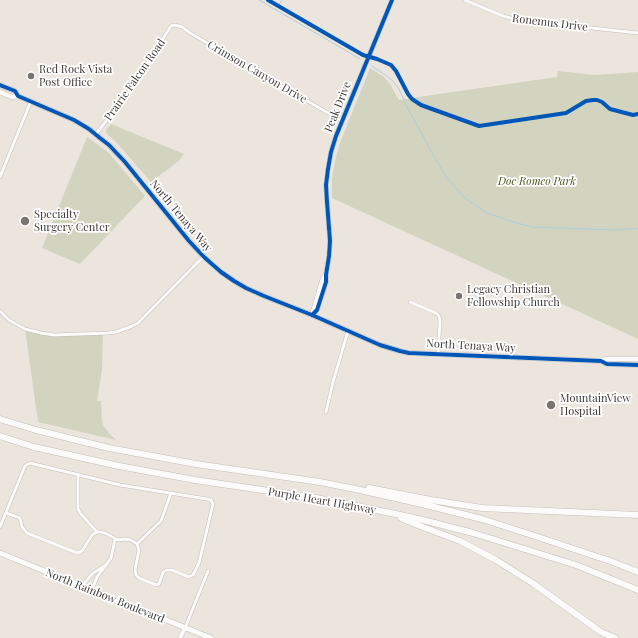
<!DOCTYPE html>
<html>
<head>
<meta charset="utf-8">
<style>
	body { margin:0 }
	canvas { display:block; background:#ece5de }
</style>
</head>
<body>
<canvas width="638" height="638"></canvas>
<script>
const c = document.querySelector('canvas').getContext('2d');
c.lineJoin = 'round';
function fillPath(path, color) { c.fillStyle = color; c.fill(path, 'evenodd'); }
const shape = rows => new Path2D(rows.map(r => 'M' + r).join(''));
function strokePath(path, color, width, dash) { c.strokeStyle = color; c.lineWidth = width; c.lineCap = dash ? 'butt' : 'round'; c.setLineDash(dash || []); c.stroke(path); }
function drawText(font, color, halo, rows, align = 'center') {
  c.font = font + ' "Playfair Display",serif'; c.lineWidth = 3.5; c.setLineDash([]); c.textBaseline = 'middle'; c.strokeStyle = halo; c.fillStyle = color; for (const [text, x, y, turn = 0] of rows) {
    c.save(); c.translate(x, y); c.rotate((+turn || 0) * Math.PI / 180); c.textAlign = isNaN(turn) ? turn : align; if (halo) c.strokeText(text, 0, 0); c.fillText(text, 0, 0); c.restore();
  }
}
const green = shape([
	[370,68,384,77,390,84,399,100,418,97,557,77,558,71,595,75,638,72,638,339,332,198,332,179,335,161,340,143],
	[111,124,184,154,180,160,151,182,117,143,106,133,106,130],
	[87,137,109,153,145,196,80,264,42,248],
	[25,329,54,335,103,333,102,370,97,401,101,401,102,420,103,425,108,432,116,440,38,422]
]);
const stream = shape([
	[259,0,345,50,360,59],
	[279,5,281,1],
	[372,66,384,74,392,80,399,89,407,107,436,160,447,178,466,199,487,213,510,221,532,227,615,230,638,228]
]);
const minor = shape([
	[465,0,503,16,518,20,638,33],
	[96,134,134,85,171,26,175,25,182,27,190,33,342,121],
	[0,177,31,101],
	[410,302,436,313,439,316,440,322,438,354],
	[0,311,9,320,25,329,41,333,54,335,108,333,116,332,130,327,138,323,196,264,204,257],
	[326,412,333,382,348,331],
	[78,474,78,509,81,514,97,532],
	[0,527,25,466,28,464,30,463,120,485,207,499,211,500,213,504,199,563,193,575,189,577,172,570,167,570,163,572,159,584,156,585,139,578,136,575,135,570,139,550,137,544,131,540,125,539,118,540,107,534,101,532,97,532,92,535,82,551,77,553,27,533,22,527,20,518,6,513],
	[137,544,161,521,171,493],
	[82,586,92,574,104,566],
	[92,590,97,577,111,558,115,539],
	[185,628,208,571]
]);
const tertiary = shape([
	[312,314,322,281,325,275],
	[312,315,317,310,326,282,326,275,329,256,330,241,327,202,326,185,328,169,331,152,336,136,392,0],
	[180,638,185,628]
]);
const secondary = shape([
	[0,85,15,91,18,96,74,120,89,129,100,138,109,145,125,162,189,241,204,257,221,272,234,281,246,288,264,296,312,315,380,345,400,351,409,353,601,361,607,364,638,365],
	[0,92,12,97,18,96],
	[601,361,607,359,638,359]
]);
const primary = shape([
	[0,553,211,638]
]);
const motorway = shape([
	[0,419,36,430,109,448,196,464,320,482,360,490,422,504,482,519,538,537,613,562,638,572],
	[0,436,34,447,119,466,195,480,316,498,391,513,423,520,473,533,576,565,638,590],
	[369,488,431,500,482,508,638,515],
	[401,518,415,524,460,541,496,560,534,584,601,632,615,638]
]);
const cycleway = shape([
	[268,0,363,55,377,59,391,65,396,71,408,94,412,99,421,105,479,126,566,113,586,101,593,100,597,100,602,102,610,109,633,115,638,114],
	[0,85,15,91,18,96,74,120,89,129,100,138,109,145,125,162,189,241,204,257,221,272,234,281,246,288,264,296,312,315,380,345,400,351,409,353,601,361,607,364,638,365],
	[312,315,317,310,326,282,326,275,329,256,330,241,327,202,326,185,328,169,331,152,336,136,392,0]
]);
const markers = [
	[31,76,4,"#7b7570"],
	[25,221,5,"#7b7570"],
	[459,296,4,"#7b7570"],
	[551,405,5,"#7b7570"]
];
const streetNames = [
	["Ronemus Drive",550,23,7],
	["Crimson Canyon Drive",257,72,30],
	["Prairie Falcon Road",135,80,-55],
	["Peak Drive",338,107,-68],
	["North Tenaya Way",181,216,50],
	["North Tenaya Way",471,346,3],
	["Purple Heart Highway",322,501,10],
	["North Rainbow Boulevard",105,596,22]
];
const poiNames = [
	["Red Rock Vista",39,70],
	["Post Office",39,83],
	["Specialty",34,215],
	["Surgery Center",34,228],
	["Legacy Christian",467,290],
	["Fellowship Church",467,303],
	["MountainView",560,399],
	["Hospital",560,412]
];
const parkNames = [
	["Doc Romeo Park",537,182]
];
fillPath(green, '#d3d4c0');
strokePath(stream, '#adcdd6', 1);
strokePath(minor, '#c3beb9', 4);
strokePath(tertiary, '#c3beb9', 5);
strokePath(secondary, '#c3beb9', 5.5);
strokePath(primary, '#c3beb9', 6);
strokePath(motorway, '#c3beb9', 7);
strokePath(minor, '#fcfbfa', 3);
strokePath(tertiary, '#fcfbfa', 4);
strokePath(secondary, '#fcfbfa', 4.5);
strokePath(primary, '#fcfbfa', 5);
strokePath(motorway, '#fcfbfa', 6);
strokePath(cycleway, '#0057b8', 4);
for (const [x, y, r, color] of markers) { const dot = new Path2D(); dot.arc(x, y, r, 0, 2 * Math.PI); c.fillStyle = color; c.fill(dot); strokePath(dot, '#fff', 1.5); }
drawText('11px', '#3e3935', '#fff', streetNames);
drawText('11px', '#3e3935', '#fff', poiNames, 'left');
drawText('italic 11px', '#4b5618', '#fff', parkNames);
</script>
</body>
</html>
